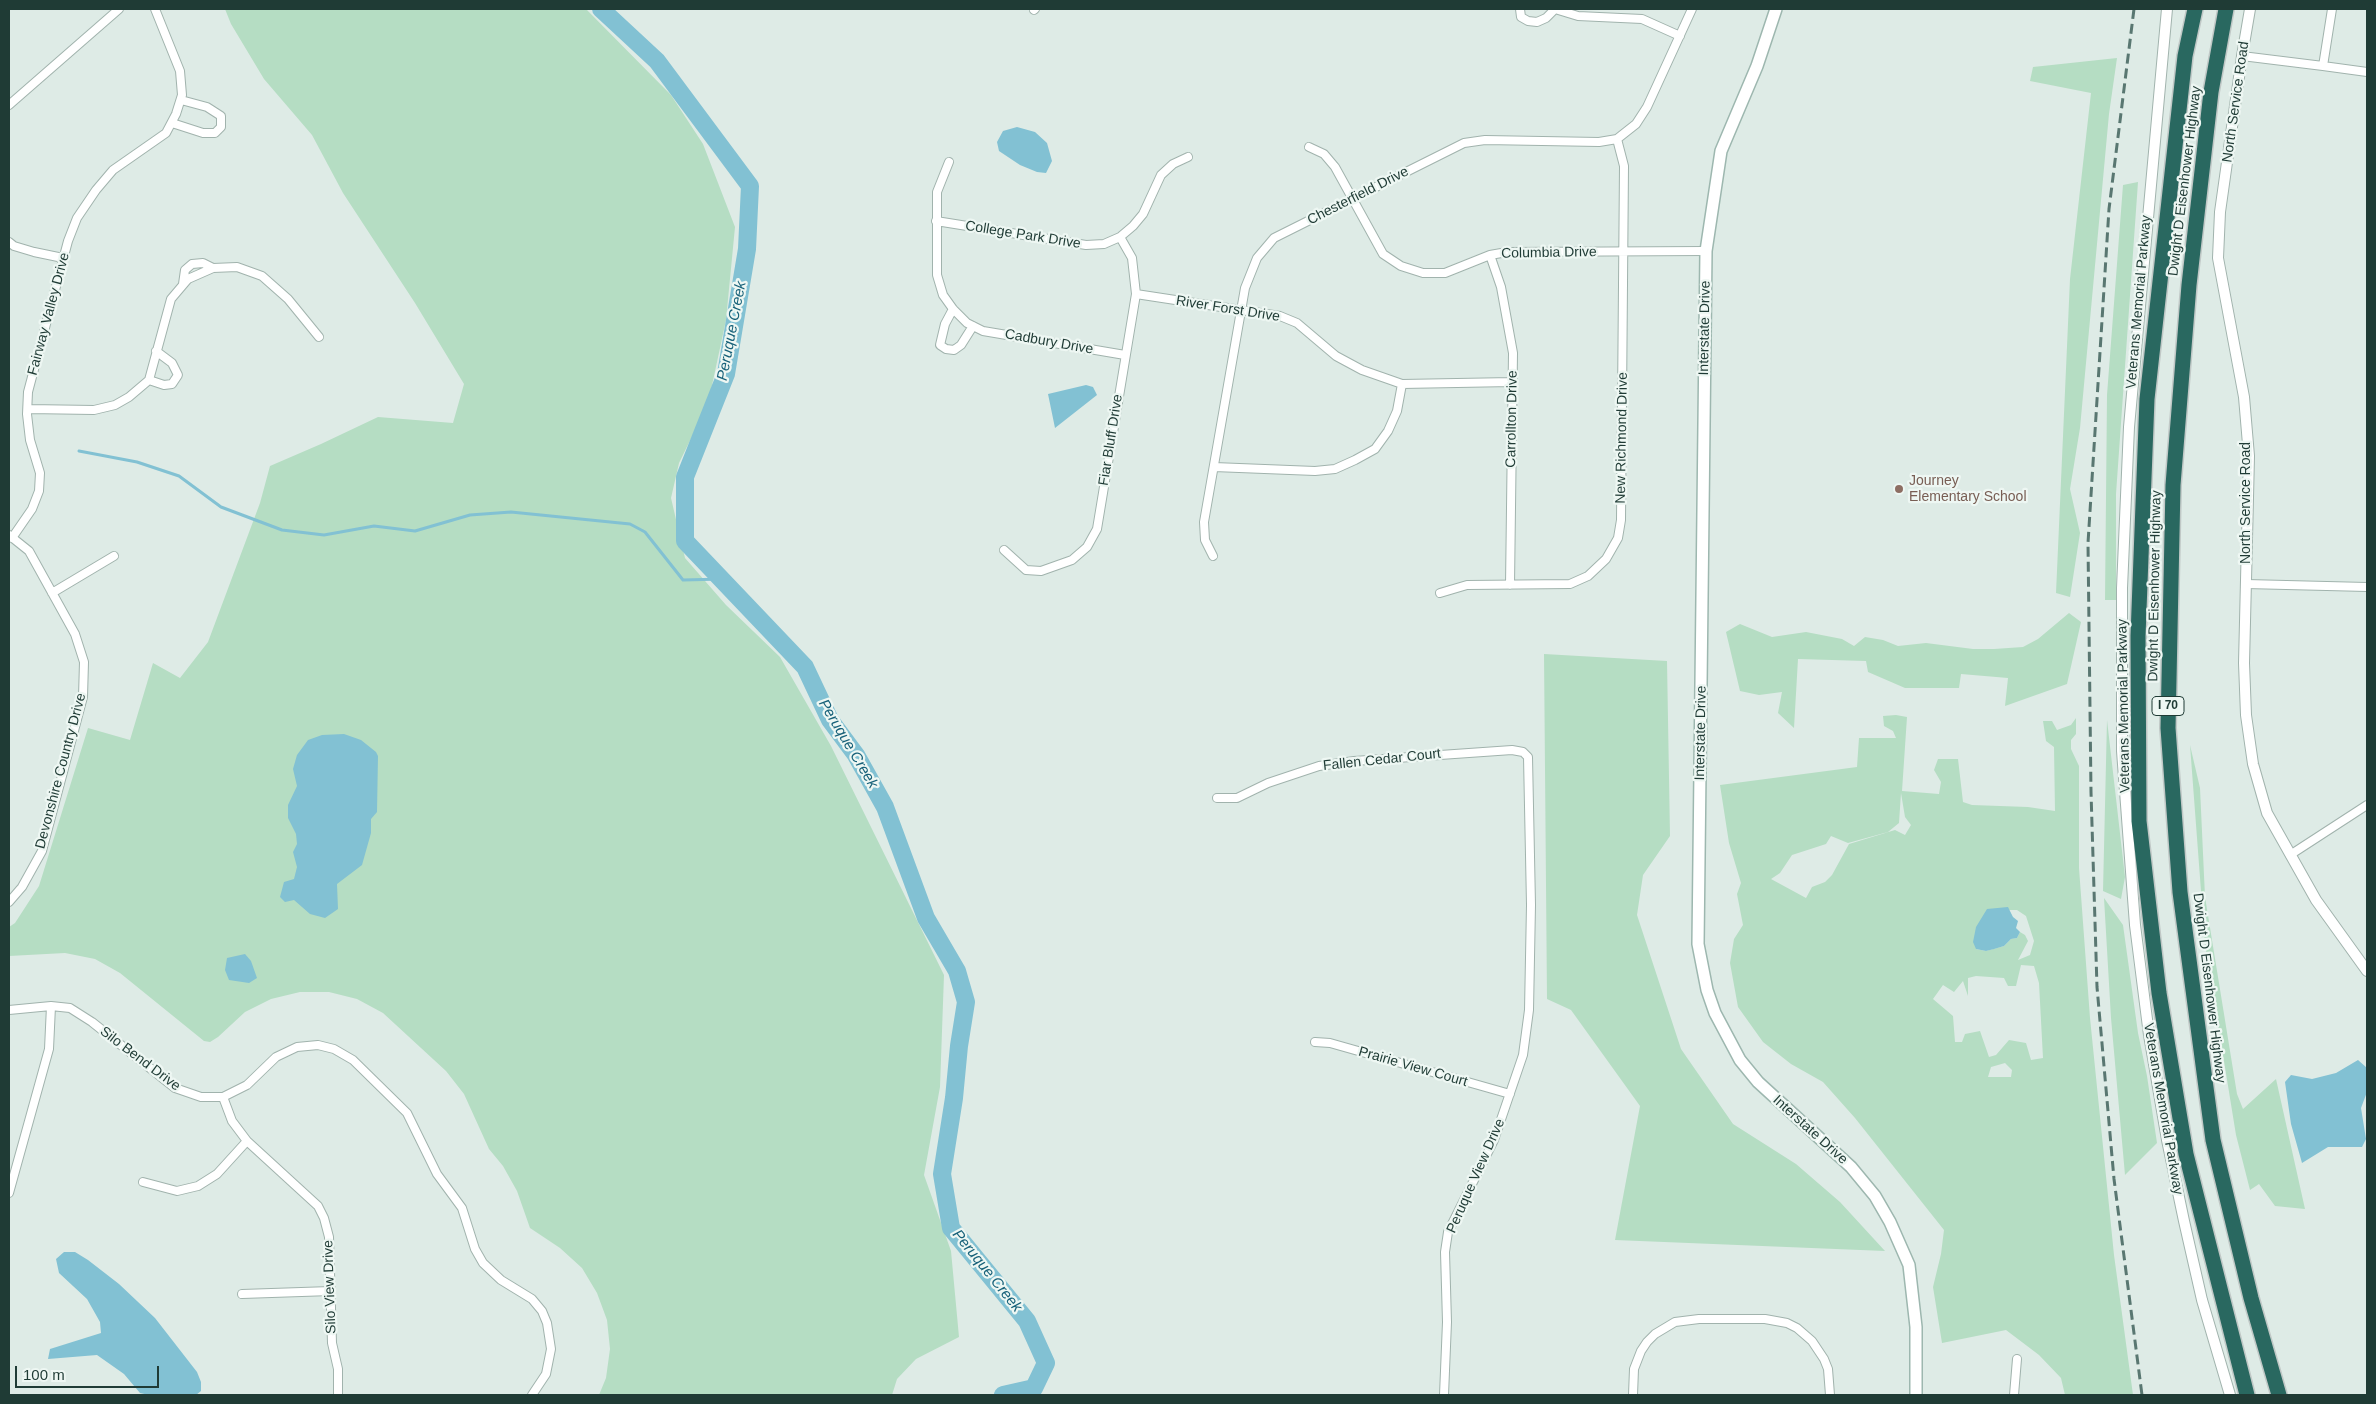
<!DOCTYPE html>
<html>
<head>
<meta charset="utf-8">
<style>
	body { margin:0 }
	#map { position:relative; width:2376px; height:1404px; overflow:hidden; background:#deebe6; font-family:Helvetica,sans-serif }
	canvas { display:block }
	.frame { position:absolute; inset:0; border:10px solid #1f3b35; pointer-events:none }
	.scale { position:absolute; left:15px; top:1366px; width:144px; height:22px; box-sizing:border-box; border:2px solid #1f3b35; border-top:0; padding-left:6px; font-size:15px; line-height:18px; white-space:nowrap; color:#1f3b35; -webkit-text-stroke:4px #eef7f3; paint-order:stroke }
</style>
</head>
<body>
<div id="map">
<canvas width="2376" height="1404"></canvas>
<div class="frame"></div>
<div class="scale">100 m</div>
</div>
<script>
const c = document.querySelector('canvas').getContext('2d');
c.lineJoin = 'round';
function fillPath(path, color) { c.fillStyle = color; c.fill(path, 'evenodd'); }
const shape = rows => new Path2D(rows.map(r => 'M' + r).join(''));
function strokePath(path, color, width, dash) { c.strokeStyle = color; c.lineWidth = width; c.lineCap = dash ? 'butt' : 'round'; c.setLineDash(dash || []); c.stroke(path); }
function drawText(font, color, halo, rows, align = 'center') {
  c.font = font + ' Helvetica,sans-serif'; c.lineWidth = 4.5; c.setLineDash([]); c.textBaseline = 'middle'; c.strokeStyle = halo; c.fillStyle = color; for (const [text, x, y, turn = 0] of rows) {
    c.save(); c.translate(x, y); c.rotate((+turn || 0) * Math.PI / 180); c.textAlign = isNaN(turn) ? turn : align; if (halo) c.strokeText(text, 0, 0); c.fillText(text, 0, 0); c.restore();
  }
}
const green = shape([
	[225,9,586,9,671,95,703,144,735,227,726,320,708,404,679,463,671,498,685,558,726,605,780,657,831,746,944,975,940,1087,924,1175,951,1251,959,1337,916,1359,897,1379,892,1395,599,1395,606,1378,610,1349,607,1320,597,1293,582,1268,560,1248,530,1228,517,1191,503,1166,489,1149,464,1094,446,1071,383,1013,357,999,329,992,300,992,271,999,245,1012,218,1037,210,1042,204,1041,120,973,95,959,65,953,9,956,9,927,15,923,39,886,88,728,130,740,153,663,180,678,208,642,260,503,270,466,321,444,378,417,453,423,464,384,415,303,343,193,312,135,264,79,231,24],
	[2117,58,2109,114,2080,428,2070,489,2080,533,2070,597,2056,593,2070,279,2091,93,2030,81,2033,67],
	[2138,182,2116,494,2116,600,2105,600,2107,395,2123,185],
	[2069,613,2081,622,2067,684,2005,706,2008,678,1961,674,1959,688,1905,688,1868,672,1866,661,1798,659,1794,728,1778,713,1782,692,1759,695,1740,691,1726,632,1740,624,1772,637,1806,632,1842,639,1854,646,1865,637,1883,640,1898,646,1926,643,1973,649,1994,649,2023,647,2038,639],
	[1544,654,1667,661,1670,836,1643,875,1637,915,1681,1049,1733,1124,1796,1164,1840,1202,1885,1251,1615,1240,1640,1106,1571,1010,1547,999],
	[1896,715,1907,717,1902,791,1939,794,1941,782,1934,770,1938,759,1958,759,1963,802,1972,805,2028,807,2055,811,2054,747,2046,741,2043,721,2052,721,2057,730,2071,725,2076,718,2076,734,2071,740,2071,749,2079,766,2079,868,2090,1018,2114,1255,2133,1395,2065,1395,2061,1378,2039,1355,2006,1330,1942,1343,1933,1287,1941,1254,1944,1230,1855,1118,1823,1082,1791,1064,1763,1042,1738,1007,1730,963,1734,939,1743,925,1737,894,1741,883,1729,843,1720,785,1857,767,1859,738,1896,738,1893,731,1884,726,1883,716],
	[1901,793,1905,817,1911,825,1905,835,1895,830,1849,844,1832,875,1825,882,1812,887,1806,898,1771,879,1780,873,1792,855,1826,844,1831,836,1848,843,1888,832,1899,823],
	[1999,910,2017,910,2026,916,2034,941,2030,955,2018,960,2028,941,2025,935,2020,932,2017,938,2011,939,2004,946,1986,951,1976,949],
	[2021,965,2034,966,2039,983,2043,1058,2031,1060,2026,1043,2009,1040,1996,1055,1989,1057,1980,1031,1965,1034,1962,1042,1955,1042,1953,1016,1933,999,1943,985,1954,992,1963,981,1968,996,1968,978,1976,976,2004,978,2008,986,2016,986],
	[2005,1063,2012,1070,2011,1077,1988,1077,1991,1067],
	[2107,720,2125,877,2121,899,2103,891],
	[2190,745,2200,788,2205,897,2237,1094,2243,1109,2276,1079,2305,1209,2275,1206,2259,1184,2250,1190,2236,1135,2205,944],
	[2104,898,2123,925,2138,1033,2147,1076,2157,1143,2125,1175,2111,1018]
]);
const water = shape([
	[1017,127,1035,132,1047,143,1052,161,1046,173,1037,172,1020,165,999,151,997,142,1003,131],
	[1086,385,1093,387,1097,395,1055,428,1048,394],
	[344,734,361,740,376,752,378,756,377,812,371,819,371,833,362,865,337,884,338,909,325,918,310,914,294,900,285,902,280,897,284,882,294,879,297,867,293,852,297,844,296,834,288,818,288,805,297,786,293,769,297,755,308,740,322,735],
	[2008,907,2013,917,2018,921,2016,928,2020,932,2017,938,2011,939,2004,946,1994,949,1986,951,1976,949,1973,942,1976,927,1987,909],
	[245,954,251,961,257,978,249,983,229,980,225,970,227,958],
	[2358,1060,2367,1068,2367,1092,2361,1108,2366,1139,2362,1147,2328,1147,2302,1163,2291,1124,2285,1082,2291,1075,2312,1079,2336,1073],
	[64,1252,75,1252,88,1260,119,1284,155,1318,197,1372,201,1382,201,1391,196,1395,149,1395,140,1393,124,1374,97,1355,48,1359,50,1349,101,1333,100,1322,87,1299,59,1273,56,1259]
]);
const stream = shape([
	[79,451,137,462,179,476,221,507,282,530,324,535,374,526,415,531,470,515,511,512,630,524,645,532,683,580,723,579]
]);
const river = shape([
	[601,9,657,61,750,186,747,249,726,374,685,477,685,541,805,667,830,720,856,755,885,807,926,918,957,971,966,1002,959,1046,954,1098,942,1174,951,1228,1027,1321,1046,1363,1034,1388,1003,1395]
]);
const minor = shape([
	[1520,9,1521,17,1528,21,1537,22,1546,18,1555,9],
	[1555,9,1578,16,1642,19,1680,36],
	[2332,9,2323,66,2367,72],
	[1034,10,1035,9],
	[2242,56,2323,66],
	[9,105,119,9],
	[172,123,203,133,215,133,221,127,221,116,207,107,181,100],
	[1309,147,1324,154,1335,167,1383,254,1401,266,1423,273,1445,273,1490,255,1507,252,1706,251],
	[949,162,937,192,937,275,943,295,953,309,967,323,983,331,1125,355],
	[936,221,1086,245,1104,244,1120,237,1133,226,1143,214,1161,175,1173,164,1188,157],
	[9,242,14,246,34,252,63,258],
	[1490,255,1501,287,1513,353,1510,585],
	[183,284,185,270,192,264,203,263,213,268],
	[1136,294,1280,316,1297,323,1336,356,1362,370,1402,384,1512,382],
	[953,309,945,324,940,345,946,349,954,350,961,345,973,326],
	[149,380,164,385,172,384,178,375,172,363,156,351],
	[28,409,94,410,115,405,129,397,149,380,171,299,188,279,213,268,237,267,262,276,288,299,319,337],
	[1214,467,1315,471,1335,469,1355,460,1375,449,1388,431,1397,411,1402,384],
	[9,535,29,551,75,634,84,662,83,697,42,851,22,887,9,902],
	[12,538,32,509,39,491,40,473,30,440,27,414,28,392,68,241,77,218,96,190,113,170,166,133,176,114,182,95,180,71,155,9],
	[1004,550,1026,570,1041,571,1072,560,1087,547,1097,529,1136,294,1132,258,1120,237],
	[1213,556,1205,540,1204,522,1245,288,1257,258,1274,238,1464,143,1485,140,1599,142,1617,139,1636,124,1647,107,1692,9],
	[2246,584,2367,587],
	[52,593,114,556],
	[1440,593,1467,585,1570,584,1588,576,1606,559,1618,538,1621,520,1624,166,1617,139],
	[1217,798,1237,798,1268,783,1319,766,1354,761,1512,750,1523,752,1528,757,1531,905,1529,1010,1523,1055,1494,1140,1448,1232,1445,1252,1447,1322,1444,1395],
	[2290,855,2367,805],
	[9,1010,51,1006,70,1008,92,1022,175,1088,201,1097,223,1097,247,1085,276,1057,297,1047,318,1045,334,1049,353,1060,407,1113,437,1174,462,1208,475,1249,483,1263,501,1280,532,1299,542,1311,547,1323,551,1349,546,1374,532,1395],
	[1315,1042,1330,1043,1510,1094],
	[223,1097,232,1121,247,1141,318,1206,324,1218,329,1237,332,1343,338,1369,338,1395],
	[143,1182,177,1191,198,1186,217,1174,247,1141],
	[9,1193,49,1049,51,1006],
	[242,1294,331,1291],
	[1633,1395,1634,1369,1641,1351,1647,1342,1655,1334,1675,1322,1699,1319,1765,1319,1787,1323,1797,1328,1812,1341,1824,1359,1828,1369,1830,1395],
	[2014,1395,2017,1359]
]);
const tertiary = shape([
	[2167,9,2129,427,2122,588,2122,751,2135,925,2149,1035,2167,1140,2184,1221,2202,1300,2230,1395],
	[2250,9,2242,56,2220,212,2218,258,2244,397,2249,456,2244,663,2246,715,2253,764,2267,813,2316,900,2367,971]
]);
const secondary = shape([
	[1776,9,1757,66,1721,151,1706,251,1698,944,1707,990,1715,1013,1740,1060,1758,1082,1851,1167,1875,1196,1890,1222,1909,1265,1916,1327,1916,1395]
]);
const motorway = shape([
	[2195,9,2185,56,2147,399,2138,636,2139,821,2159,993,2186,1154,2247,1395],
	[2226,9,2211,92,2189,285,2173,485,2168,728,2180,892,2213,1140,2251,1298,2279,1395]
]);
const rail = shape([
	[2134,9,2109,209,2088,543,2091,792,2097,987,2114,1179,2142,1395]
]);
const markers = [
	[1899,489,5,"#8d6e63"]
];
const shields = [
	[2168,706,32]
];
const shieldNames = [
	["I 70",2168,706]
];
const streetNames = [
	["North Service Road",2236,102,-82],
	["Dwight D Eisenhower Highway",2185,181,-83],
	["Chesterfield Drive",1358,196,-27],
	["College Park Drive",1023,235,9],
	["Columbia Drive",1549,253,-1],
	["Veterans Memorial Parkway",2139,302,-85],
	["River Forst Drive",1228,309,9],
	["Fairway Valley Drive",49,314,-75],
	["Interstate Drive",1705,328,-89],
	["Cadbury Drive",1049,342,10],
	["Carrollton Drive",1512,419,-89],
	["New Richmond Drive",1622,438,-89],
	["Fiar Bluff Drive",1111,440,-81],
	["North Service Road",2246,503,-90],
	["Dwight D Eisenhower Highway",2155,586,-89],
	["Veterans Memorial Parkway",2124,706,-91],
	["Interstate Drive",1701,733,-89],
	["Fallen Cedar Court",1382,760,-6],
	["Devonshire Country Drive",61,771,-75],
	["Dwight D Eisenhower Highway",2209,988,83],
	["Silo Bend Drive",140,1059,37],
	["Prairie View Court",1413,1067,16],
	["Veterans Memorial Parkway",2163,1109,80],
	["Interstate Drive",1810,1130,42],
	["Peruque View Drive",1476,1176,-66],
	["Silo View Drive",330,1287,-92]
];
const educationNames = [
	["Journey",1909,481],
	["Elementary School",1909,497]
];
const waterNames = [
	["Peruque Creek",732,331,-79],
	["Peruque Creek",848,744,59],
	["Peruque Creek",987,1271,51]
];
fillPath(green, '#b5ddc3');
fillPath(water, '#82c1d3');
strokePath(stream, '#82c1d3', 3);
strokePath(river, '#82c1d3', 18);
strokePath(minor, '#a1b3ad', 10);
strokePath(tertiary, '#a1b3ad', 12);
strokePath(secondary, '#9db7af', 14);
strokePath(motorway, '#c0c8c6', 18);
strokePath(minor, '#fff', 8);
strokePath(tertiary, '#fff', 10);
strokePath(secondary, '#fff', 11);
strokePath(motorway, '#296860', 15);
strokePath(rail, '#597771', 3, [10, 5]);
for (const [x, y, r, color] of markers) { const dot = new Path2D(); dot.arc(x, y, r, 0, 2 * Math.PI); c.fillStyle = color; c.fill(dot); strokePath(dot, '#eef7f3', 2); }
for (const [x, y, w] of shields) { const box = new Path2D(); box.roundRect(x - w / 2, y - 9.5, w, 19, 4); c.fillStyle = '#eef7f3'; c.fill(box); strokePath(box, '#1f3b35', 1); }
drawText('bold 12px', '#1f3b35', null, shieldNames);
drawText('14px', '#1f3b35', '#eef7f3', streetNames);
drawText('14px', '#785e54', '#eef7f3', educationNames, 'left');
drawText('italic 15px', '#176179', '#eef7f3', waterNames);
</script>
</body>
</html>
